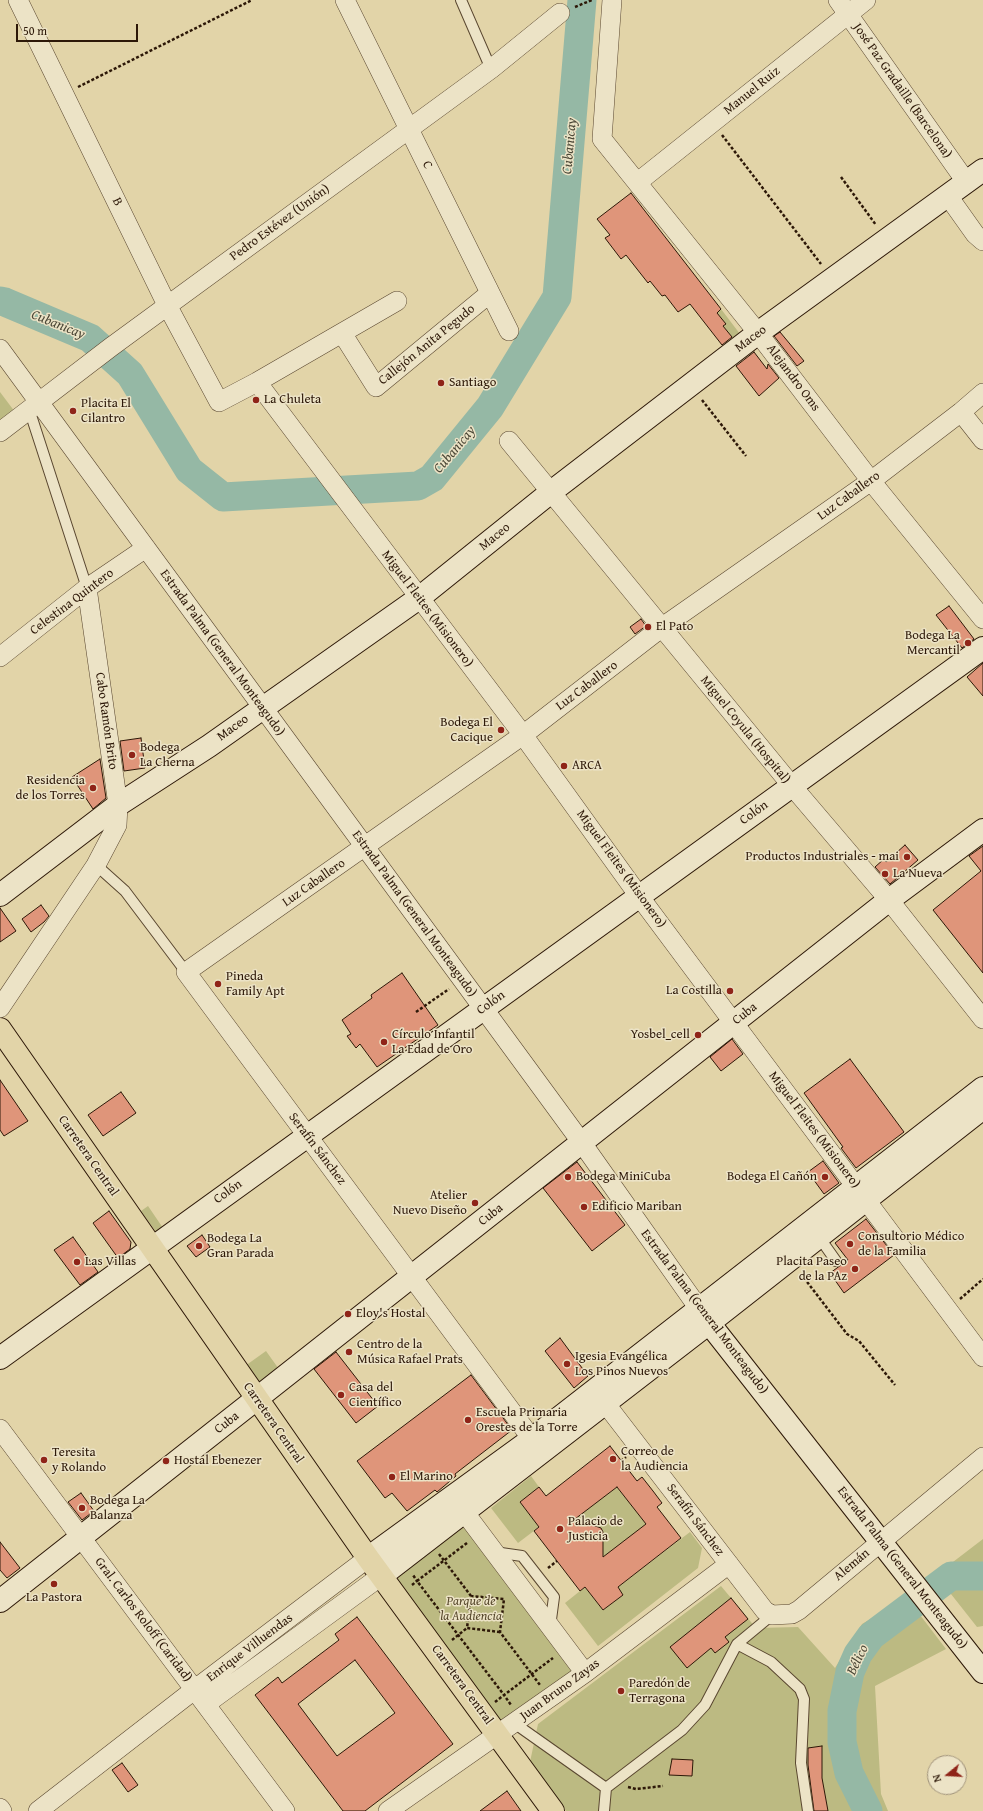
<!DOCTYPE html>
<html>
<head>
<meta charset="utf-8">
<style>
	body { margin:0 }
	#map { position:relative; width:983px; height:1811px; overflow:hidden; background:#e2d4a8; font-family:"Gentium Book Plus",serif }
	canvas { display:block }
	.north { position:absolute; left:927px; top:1755px; width:40px; height:40px; box-sizing:border-box; background:#ece3c6; border:1px solid #a0927a; border-radius:50%; rotate:252deg; font-size:11px; font-weight:700; line-height:16px; text-align:center; color:#2d1808 }
	.north::after { content:''; display:block; margin:auto; width:14px; height:18px; background:#8f2418; clip-path:polygon(50% 0,100% 100%,50% 72%,0 100%) }
	.scale { position:absolute; left:16px; top:24px; width:122px; height:18px; box-sizing:border-box; border:2px solid #2d1808; border-top:0; padding-left:5px; font-size:12px; line-height:14px; white-space:nowrap; color:#2d1808; -webkit-text-stroke:3px #ece3c6; paint-order:stroke }
</style>
</head>
<body>
<div id="map">
<canvas width="983" height="1811"></canvas>
<div class="north">N</div>
<div class="scale">50 m</div>
</div>
<script>
const c = document.querySelector('canvas').getContext('2d');
c.lineJoin = 'round';
function fillPath(path, color) { c.fillStyle = color; c.fill(path, 'evenodd'); }
const shape = rows => new Path2D(rows.map(r => 'M' + r).join(''));
function strokePath(path, color, width, dash) { c.strokeStyle = color; c.lineWidth = width; c.lineCap = dash ? 'butt' : 'round'; c.setLineDash(dash || []); c.stroke(path); }
function drawText(font, color, halo, rows, align = 'center') {
  c.font = font + ' "Gentium Book Plus",serif'; c.lineWidth = 3; c.setLineDash([]); c.textBaseline = 'middle'; c.strokeStyle = halo; c.fillStyle = color; for (const [text, x, y, turn = 0] of rows) {
    c.save(); c.translate(x, y); c.rotate((+turn || 0) * Math.PI / 180); c.textAlign = isNaN(turn) ? turn : align; if (halo) c.strokeText(text, 0, 0); c.fillText(text, 0, 0); c.restore();
  }
}
const green = shape([
	[721,309,740,334,733,339,723,326,717,313],
	[0,392,15,412,0,423],
	[148,1206,163,1228,156,1232,141,1211],
	[266,1351,281,1372,260,1387,245,1366],
	[531,1476,539,1487,520,1502,539,1527,518,1543,491,1508],
	[617,1487,646,1524,604,1557,595,1545,603,1537,603,1532,601,1528,575,1519],
	[461,1523,574,1671,503,1725,391,1574],
	[690,1532,702,1548,698,1568,598,1646,565,1603,585,1587,603,1610,623,1595,618,1587],
	[983,1539,983,1626,977,1627,936,1575],
	[721,1586,756,1628,798,1627,835,1668,862,1624,907,1598,946,1649,875,1686,881,1794,888,1811,566,1811,530,1762,538,1724]
]);
const river = shape([
	[0,301,5,302,90,338,130,374,189,470,223,497,418,486,432,478,490,407,557,297,582,0],
	[868,1811,849,1773,842,1742,842,1711,850,1672,858,1654,871,1636,951,1576,983,1576]
]);
const building = shape([
	[631,193,721,309,717,313,726,324,723,326,732,337,722,345,690,304,678,312,665,295,662,296,650,281,648,283,626,255,621,259,605,238,610,235,597,219,631,193],
	[780,332,804,361,797,366,774,336,780,332],
	[754,352,767,369,768,364,779,378,759,396,736,366,754,352],
	[949,606,974,639,962,648,936,615,949,606],
	[641,619,646,626,635,634,630,627,641,619],
	[983,663,983,696,967,677,983,663],
	[141,738,145,768,124,771,120,741,141,738],
	[100,759,106,798,93,809,72,777,100,759],
	[905,845,918,860,890,884,875,867,884,859,886,862,905,845],
	[983,846,983,973,933,910,981,871,969,856,983,846],
	[41,905,49,916,44,922,31,932,22,919,41,905],
	[0,908,16,931,0,942,0,908],
	[402,973,438,1025,377,1067,360,1044,356,1048,347,1036,351,1034,342,1020,372,998,371,995,402,973],
	[732,1039,743,1054,721,1071,710,1057,732,1039],
	[850,1059,904,1132,856,1168,841,1148,843,1147,804,1093,850,1059],
	[0,1080,28,1121,4,1136,0,1130,0,1080],
	[121,1092,136,1113,103,1136,88,1115,121,1092],
	[823,1161,839,1183,824,1194,808,1172,823,1161],
	[577,1162,625,1225,592,1251,543,1188,577,1162],
	[109,1211,131,1242,130,1249,118,1258,93,1223,109,1211],
	[866,1219,894,1255,844,1293,830,1273,848,1260,835,1243,866,1219],
	[202,1235,210,1247,196,1257,187,1246,202,1235],
	[73,1237,98,1272,80,1285,54,1250,73,1237],
	[560,1338,588,1376,574,1388,545,1351,560,1338],
	[336,1352,378,1406,356,1423,314,1369,336,1352],
	[471,1375,512,1430,455,1474,456,1476,437,1492,435,1490,407,1511,392,1493,385,1498,357,1461,471,1375],
	[610,1446,637,1481,642,1477,653,1491,662,1503,657,1507,681,1538,618,1587,623,1595,603,1610,585,1587,580,1591,534,1531,539,1527,520,1502,539,1487,546,1496,610,1446],
	[617,1487,646,1524,603,1557,603,1532,601,1528,575,1519,617,1487],
	[81,1493,94,1511,82,1520,68,1502,81,1493],
	[0,1542,20,1568,7,1578,0,1570,0,1542],
	[731,1598,748,1619,725,1637,729,1642,715,1653,711,1648,687,1668,670,1647,731,1598],
	[357,1617,453,1744,365,1811,343,1811,255,1695,278,1677,282,1683,339,1640,335,1634,357,1617],
	[355,1660,395,1713,337,1756,298,1704,355,1660],
	[822,1746,822,1778,828,1811,814,1811,808,1765,808,1748,822,1746],
	[672,1759,693,1760,692,1776,669,1775,672,1759],
	[122,1763,138,1785,128,1792,112,1770,122,1763],
	[507,1791,521,1811,480,1811,507,1791]
]);
const path = shape([
	[575,7,592,0],
	[78,87,252,0],
	[722,135,821,264],
	[841,177,876,225],
	[702,400,746,456],
	[416,1012,449,989],
	[801,1274,847,1334,859,1341,895,1385],
	[960,1299,983,1279],
	[621,1461,626,1457],
	[467,1543,417,1581,504,1695,553,1658],
	[439,1554,471,1596],
	[548,1568,557,1561],
	[412,1585,417,1581,413,1575],
	[500,1632,467,1628,471,1596,504,1599,500,1632,540,1685],
	[452,1640,467,1628],
	[495,1702,504,1695,511,1705],
	[628,1787,636,1789,663,1786]
]);
const lane = shape([
	[461,0,491,69],
	[29,409,87,588],
	[96,865,125,891,186,972],
	[819,1237,836,1261],
	[494,1552,522,1556,554,1597,550,1627],
	[737,1644,772,1615],
	[514,1723,606,1788],
	[604,1811,606,1788,682,1730,705,1705,737,1644,771,1662,800,1689,804,1699,801,1763,808,1811]
]);
const street = shape([
	[18,0,167,305,219,402,257,382,397,301],
	[345,0,509,331],
	[612,0,602,139,758,333,871,481,983,619],
	[838,0,967,183],
	[638,182,866,0],
	[948,196,975,234,983,241],
	[342,333,376,387,490,293],
	[0,349,582,1143,707,1320],
	[257,382,523,735,639,896,983,1357],
	[961,412,983,440],
	[0,432,111,347,491,69,560,13],
	[509,441,792,786,889,900,983,1019],
	[0,657,87,588,146,548],
	[0,1008,96,865,117,825,118,805,87,588],
	[605,1403,765,1611,772,1615,792,1614,799,1610,983,1457],
	[0,1429,285,1811],
	[532,1439,186,972,523,735,661,628,871,481,961,412,983,393],
	[465,1513,585,1673],
	[206,1704,381,1576],
	[0,1808,2,1811],
	[38,1811,194,1690,368,1558],
	[388,1811,585,1673,729,1564]
]);
const secondary = shape([
	[0,895,118,805,209,746,419,598,551,492,758,333,983,170],
	[709,1323,983,1672],
	[0,1358,983,648],
	[368,1558,532,1439,983,1088],
	[381,1576,709,1323,983,1108],
	[0,1601,889,900,983,830]
]);
const primary = shape([
	[0,1029,368,1558,553,1811]
]);
const markers = [
	[441,383,4,"#8f2418"],
	[256,400,4,"#8f2418"],
	[73,411,4,"#8f2418"],
	[648,627,4,"#8f2418"],
	[968,643,4,"#8f2418"],
	[501,730,4,"#8f2418"],
	[132,755,4,"#8f2418"],
	[564,766,4,"#8f2418"],
	[93,788,4,"#8f2418"],
	[907,857,4,"#8f2418"],
	[885,874,4,"#8f2418"],
	[218,984,4,"#8f2418"],
	[730,991,4,"#8f2418"],
	[698,1035,4,"#8f2418"],
	[384,1042,4,"#8f2418"],
	[568,1177,4,"#8f2418"],
	[825,1177,4,"#8f2418"],
	[475,1203,4,"#8f2418"],
	[584,1207,4,"#8f2418"],
	[850,1244,4,"#8f2418"],
	[199,1246,4,"#8f2418"],
	[77,1262,4,"#8f2418"],
	[855,1269,4,"#8f2418"],
	[348,1314,4,"#8f2418"],
	[349,1352,4,"#8f2418"],
	[567,1364,4,"#8f2418"],
	[341,1395,4,"#8f2418"],
	[468,1420,4,"#8f2418"],
	[613,1459,4,"#8f2418"],
	[44,1460,4,"#8f2418"],
	[166,1461,4,"#8f2418"],
	[392,1477,4,"#8f2418"],
	[82,1508,4,"#8f2418"],
	[560,1529,4,"#8f2418"],
	[54,1584,4,"#8f2418"],
	[621,1691,4,"#8f2418"]
];
const streetNames = [
	["Manuel Ruiz",752,91,-39],
	["José Paz Gradaille (Barcelona)",902,91,55],
	["C",427,165,64],
	["B",117,202,64],
	["Pedro Estévez (Unión)",280,223,-36],
	["Maceo",751,339,-37],
	["Callejón Anita Pegudo",427,345,-39],
	["Alejandro Oms",793,378,53],
	["Luz Caballero",849,496,-36],
	["Maceo",495,537,-39],
	["Celestina Quintero",72,602,-37],
	["Miguel Fleites (Misionero)",427,609,53],
	["Estrada Palma (General Monteagudo)",222,653,54],
	["Luz Caballero",587,686,-37],
	["Cabo Ramón Brito",106,721,82],
	["Maceo",233,728,-36],
	["Miguel Coyula (Hospital)",745,730,51],
	["Colón",754,813,-36],
	["Miguel Fleites (Misionero)",621,869,54],
	["Luz Caballero",314,883,-35],
	["Estrada Palma (General Monteagudo)",414,914,54],
	["Colón",491,1003,-36],
	["Cuba",745,1014,-38],
	["Miguel Fleites (Misionero)",814,1130,53],
	["Serafín Sánchez",317,1149,53],
	["Carretera Central",88,1156,55],
	["Colón",228,1192,-36],
	["Cuba",491,1215,-38],
	["Estrada Palma (General Monteagudo)",704,1312,53],
	["Cuba",227,1423,-38],
	["Carretera Central",273,1423,55],
	["Serafín Sánchez",695,1520,53],
	["Alemán",852,1565,-40],
	["Estrada Palma (General Monteagudo)",902,1568,52],
	["Gral. Carlos Roloff (Caridad)",143,1620,53],
	["Enrique Villuendas",250,1648,-37],
	["Carretera Central",462,1685,54],
	["Juan Bruno Zayas",560,1690,-36]
];
const poiNames = [
	["Santiago",449,383],
	["La Chuleta",264,400],
	["Placita El",81,404],
	["Cilantro",81,419],
	["El Pato",656,627],
	["Bodega La",960,636,"right"],
	["Mercantil",960,651,"right"],
	["Bodega El",493,723,"right"],
	["Cacique",493,738,"right"],
	["Bodega",140,748],
	["La Cherna",140,763],
	["ARCA",572,766],
	["Residencia",85,781,"right"],
	["de los Torres",85,796,"right"],
	["Productos Industriales - mai",899,857,"right"],
	["La Nueva",893,874],
	["Pineda",226,977],
	["Family Apt",226,992],
	["La Costilla",722,991,"right"],
	["Círculo Infantil",392,1035],
	["La Edad de Oro",392,1050],
	["Yosbel_cell",690,1035,"right"],
	["Bodega MiniCuba",576,1177],
	["Bodega El Cañón",817,1177,"right"],
	["Atelier",467,1196,"right"],
	["Nuevo Diseño",467,1211,"right"],
	["Edificio Mariban",592,1207],
	["Consultorio Médico",858,1237],
	["de la Familia",858,1252],
	["Bodega La",207,1239],
	["Gran Parada",207,1254],
	["Las Villas",85,1262],
	["Placita Paseo",847,1262,"right"],
	["de la PAz",847,1277,"right"],
	["Eloy's Hostal",356,1314],
	["Centro de la",357,1345],
	["Música Rafael Prats",357,1360],
	["Igesia Evangélica",575,1357],
	["Los Pinos Nuevos",575,1372],
	["Casa del",349,1388],
	["Científico",349,1403],
	["Escuela Primaria",476,1413],
	["Orestes de la Torre",476,1428],
	["Correo de",621,1452],
	["la Audiencia",621,1467],
	["Teresita",52,1453],
	["y Rolando",52,1468],
	["Hostal Ebenezer",174,1461],
	["El Marino",400,1477],
	["Bodega La",90,1501],
	["Balanza",90,1516],
	["Palacio de",568,1522],
	["Justicia",568,1537],
	["La Pastora",54,1598,"center"],
	["Paredón de",629,1684],
	["Terragona",629,1699]
];
const parkNames = [
	["Parque de",471,1602],
	["la Audiencia",471,1617]
];
const waterNames = [
	["Cubanicay",570,146,-85],
	["Cubanicay",58,325,22],
	["Cubanicay",455,450,-50],
	["Bélico",858,1660,-64]
];
fillPath(green, '#bcba82');
strokePath(river, '#95b8a5', 29);
fillPath(building, '#df957a');
strokePath(building, '#2d1808', 1);
strokePath(lane, '#5a4730', 12);
strokePath(street, '#5a4730', 20);
strokePath(secondary, '#2d1808', 24);
strokePath(primary, '#2d1808', 24);
strokePath(path, '#2d1808', 2.5, [3, 2]);
strokePath(lane, '#ece3c6', 10);
strokePath(street, '#ece3c6', 19);
strokePath(secondary, '#ece3c6', 22);
strokePath(primary, '#e2d4a8', 22);
for (const [x, y, r, color] of markers) { const dot = new Path2D(); dot.arc(x, y, r, 0, 2 * Math.PI); c.fillStyle = color; c.fill(dot); strokePath(dot, '#ece3c6', 1.5); }
drawText('13px', '#2d1808', '#ece3c6', streetNames);
drawText('13px', '#2d1808', '#ece3c6', poiNames, 'left');
drawText('italic 13px', '#58492d', '#ece3c6', parkNames);
drawText('italic 14px', '#4c4837', '#ece3c6', waterNames);
</script>
</body>
</html>
